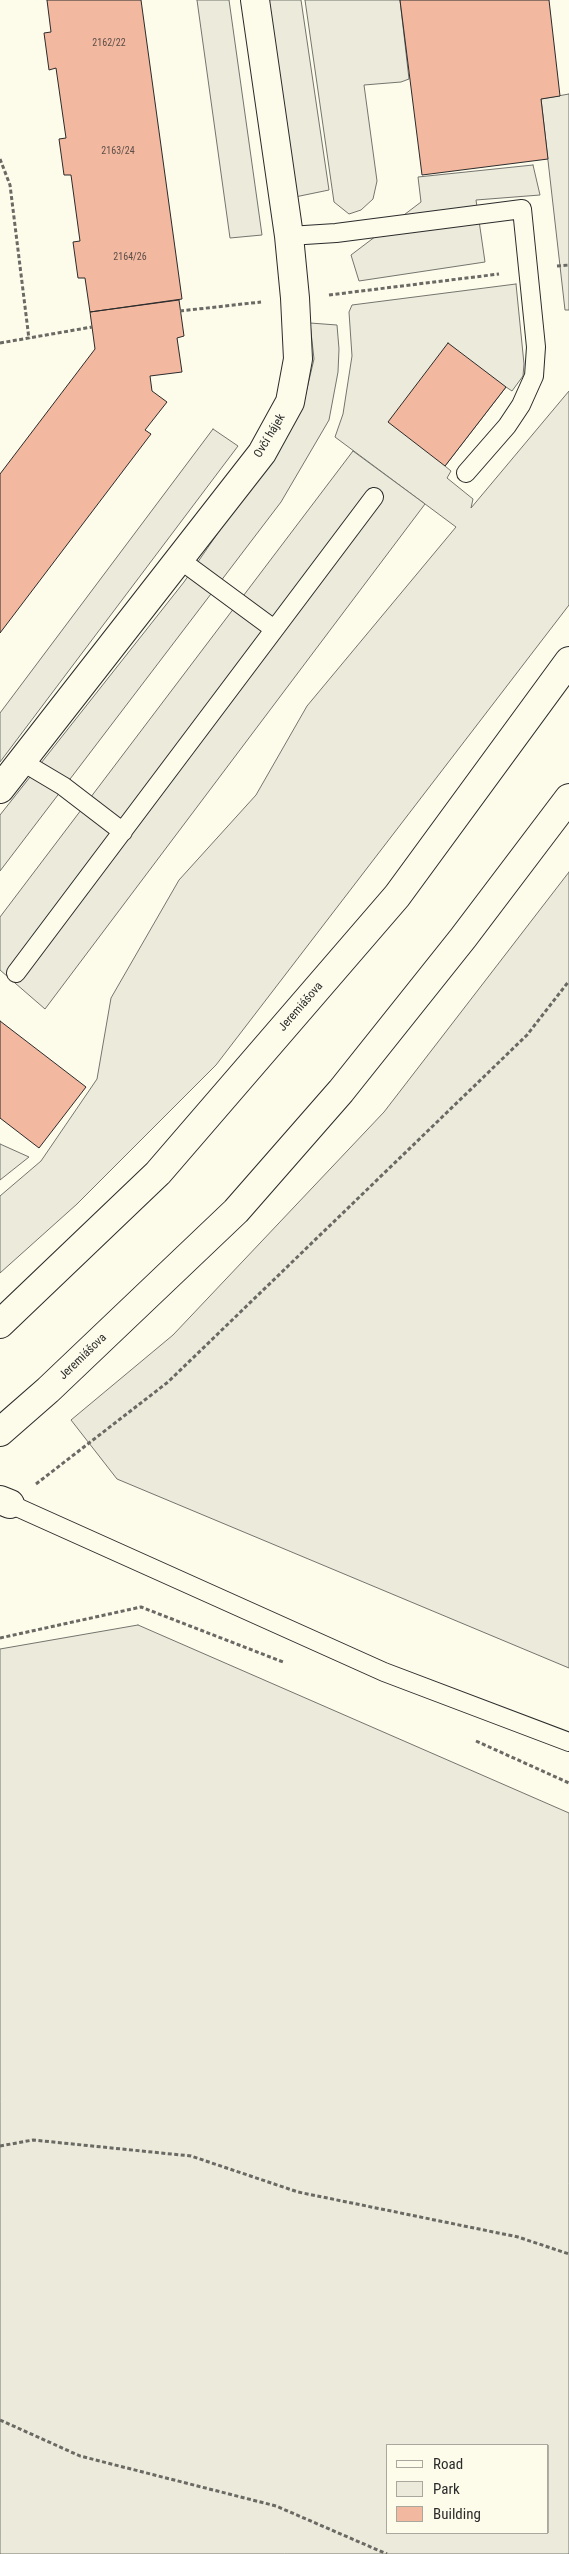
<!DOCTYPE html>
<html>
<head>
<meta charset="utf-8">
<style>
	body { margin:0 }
	#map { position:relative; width:569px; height:2554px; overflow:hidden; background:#fdfbea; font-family:"Roboto Condensed",sans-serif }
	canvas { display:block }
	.legend { position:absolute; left:386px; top:2444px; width:162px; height:90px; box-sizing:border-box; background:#fdfbea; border:1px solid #a9a89e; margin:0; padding:6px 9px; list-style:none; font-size:15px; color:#2b2b2b }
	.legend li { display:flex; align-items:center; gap:10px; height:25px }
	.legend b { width:25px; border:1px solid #a9a89e }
</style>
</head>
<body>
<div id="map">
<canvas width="569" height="2554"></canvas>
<ul class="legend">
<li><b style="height:6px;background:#fdfbea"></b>Road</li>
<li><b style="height:14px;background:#ecebdb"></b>Park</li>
<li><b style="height:14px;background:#f2b8a0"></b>Building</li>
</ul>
</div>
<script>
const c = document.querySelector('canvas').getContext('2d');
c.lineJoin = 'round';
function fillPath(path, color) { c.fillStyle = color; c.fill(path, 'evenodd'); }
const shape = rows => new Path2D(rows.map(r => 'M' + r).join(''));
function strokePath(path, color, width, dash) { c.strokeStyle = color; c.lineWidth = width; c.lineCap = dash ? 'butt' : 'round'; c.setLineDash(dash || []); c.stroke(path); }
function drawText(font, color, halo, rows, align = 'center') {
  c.font = font + ' "Roboto Condensed",sans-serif'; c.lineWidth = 4; c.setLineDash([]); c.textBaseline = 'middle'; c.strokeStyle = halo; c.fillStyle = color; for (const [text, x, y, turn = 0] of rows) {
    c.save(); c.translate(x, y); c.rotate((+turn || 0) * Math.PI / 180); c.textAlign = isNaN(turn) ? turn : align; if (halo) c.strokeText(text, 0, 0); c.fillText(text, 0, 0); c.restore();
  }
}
const green = shape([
	[305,0,400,0,409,79,401,82,364,85,377,181,373,199,361,210,349,214,334,202,305,0],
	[569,94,569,310,565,310,541,99,569,94],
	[516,284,524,364,523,376,512,391,506,387,445,466,451,471,447,478,473,499,471,508,569,391,569,605,216,1065,77,1204,0,1273,0,1196,41,1161,97,1079,111,998,179,880,256,795,307,706,456,527,335,437,343,414,352,356,349,312,352,305,516,284],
	[569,872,569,1668,117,1479,71,1420,173,1335,384,1112,569,872],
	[138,1625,569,1813,569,2554,0,2554,0,1649,138,1625],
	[388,2445,548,2445,548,2533,388,2533,388,2445]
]);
const parking = shape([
	[197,0,229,0,262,235,230,238,197,0],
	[266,0,301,0,329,190,295,197,266,0],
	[533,165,540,195,476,200,485,262,359,281,351,255,421,202,418,177,533,165],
	[310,323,337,325,339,349,338,372,329,420,281,502,0,871,0,815,184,582,269,459,305,397,314,359,310,323],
	[213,429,238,446,0,762,0,713,213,429],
	[353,451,425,504,45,1009,0,970,0,917,353,451],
	[0,1144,29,1157,0,1180,0,1144]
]);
const building = shape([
	[47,0,141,0,182,299,90,312,85,278,78,278,73,242,80,241,71,175,64,175,59,139,66,138,56,68,49,70,44,33,51,32,47,0],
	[400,0,549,0,560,96,541,99,548,159,422,175,400,0],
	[179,300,184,336,177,338,182,372,150,376,152,391,167,402,145,430,151,434,0,633,0,474,95,349,90,312,179,300],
	[448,343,506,387,445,466,388,422,448,343],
	[0,1021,86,1087,39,1148,0,1118,0,1021]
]);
const path = shape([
	[0,159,10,185,29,339],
	[557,266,569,265],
	[329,295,499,274],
	[180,311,261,302],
	[0,343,92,327],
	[36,1484,168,1382,527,1035,569,981],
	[0,1638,141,1607,283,1662],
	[476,1741,569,1783],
	[0,2146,33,2140,191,2156,298,2192,518,2237,569,2254],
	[0,2420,80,2456,276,2506,387,2554]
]);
const service = shape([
	[289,236,336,233,522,209,536,347,534,376,521,405,507,426,466,473],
	[179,559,274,629],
	[21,761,63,786,123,832],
	[16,973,374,497],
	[10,1504,384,1672,569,1742]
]);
const minor = shape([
	[0,789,262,453,290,402,298,359,295,298,289,236,255,0],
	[0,1500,10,1504]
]);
const secondary = shape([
	[0,1324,158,1173,397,896,569,661],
	[0,1432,48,1390,236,1211,341,1091,463,938,569,798]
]);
const numberNames = [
	["2162/22",109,43],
	["2163/24",118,151],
	["2164/26",130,257]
];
const streetNames = [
	["Ovčí hájek",270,436,-59],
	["Jeremiášova",301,1007,-49],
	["Jeremiášova",83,1357,-44]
];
fillPath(green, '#ecebdb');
strokePath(green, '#74746e', 1);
fillPath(parking, '#eceadb');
strokePath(parking, '#74746e', 1);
fillPath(building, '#f2b8a0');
strokePath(building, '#2b2b2b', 1);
strokePath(service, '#2b2b2b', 20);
strokePath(minor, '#2b2b2b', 30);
strokePath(secondary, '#2b2b2b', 30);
strokePath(path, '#6a6964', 3, [4, 2.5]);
strokePath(service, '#fdfbea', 18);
strokePath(minor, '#fdfbea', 28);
strokePath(secondary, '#fdfbea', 28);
drawText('10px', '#5d4e48', null, numberNames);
drawText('12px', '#2b2b2b', '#fdfbea', streetNames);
</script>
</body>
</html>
